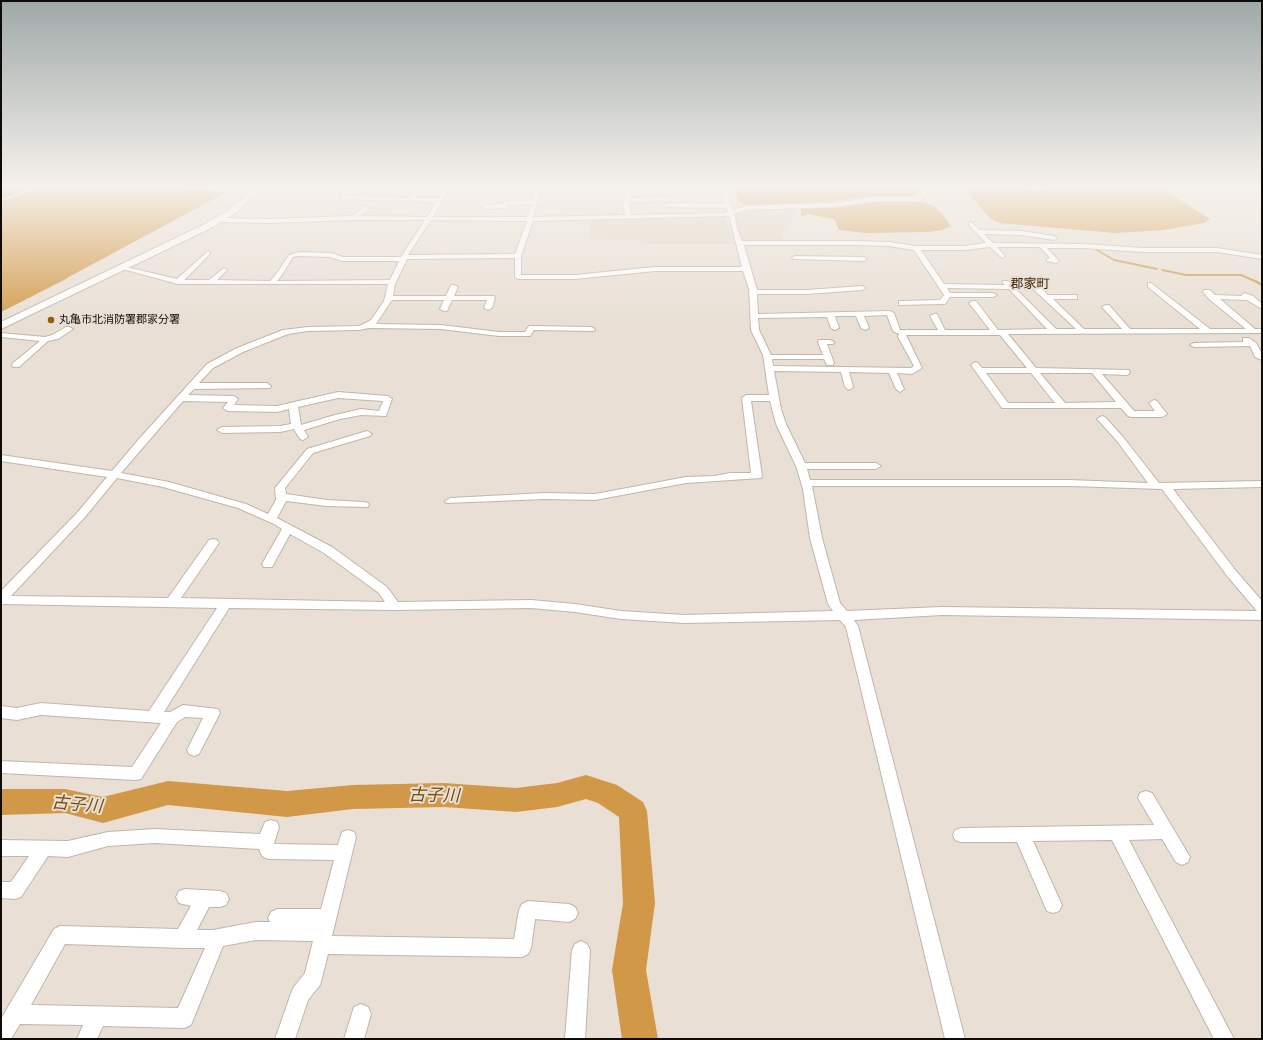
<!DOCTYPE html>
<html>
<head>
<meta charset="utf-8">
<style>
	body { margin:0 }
	#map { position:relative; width:1263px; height:1040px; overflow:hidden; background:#e9dfd4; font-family:Helvetica,sans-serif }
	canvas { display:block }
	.frame { position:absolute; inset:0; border:2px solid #0f0c08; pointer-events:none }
</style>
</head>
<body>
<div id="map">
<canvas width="1263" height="1040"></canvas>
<div class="frame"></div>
</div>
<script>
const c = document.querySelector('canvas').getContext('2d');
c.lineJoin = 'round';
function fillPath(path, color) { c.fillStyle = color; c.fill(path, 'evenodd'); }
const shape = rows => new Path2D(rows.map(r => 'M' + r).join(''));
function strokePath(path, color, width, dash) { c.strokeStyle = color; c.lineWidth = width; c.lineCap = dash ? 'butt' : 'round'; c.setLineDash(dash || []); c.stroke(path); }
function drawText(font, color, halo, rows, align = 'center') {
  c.font = font + ' Helvetica,"Noto Sans JP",sans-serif'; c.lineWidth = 4; c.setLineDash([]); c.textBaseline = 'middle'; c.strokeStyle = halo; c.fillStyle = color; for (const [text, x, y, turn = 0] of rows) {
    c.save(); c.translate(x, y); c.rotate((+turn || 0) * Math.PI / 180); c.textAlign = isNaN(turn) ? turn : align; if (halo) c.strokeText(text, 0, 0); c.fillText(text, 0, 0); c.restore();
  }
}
const built = shape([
	[792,209,798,211,792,219,792,223,786,227,781,234,785,243,743,242,733,215,747,210],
	[652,217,725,217,734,244,647,244,632,240,589,239,592,220]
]);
const water = shape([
	[1,186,29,186,21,192,1,199],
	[36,186,157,186,227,192,67,278,66,279,1,312,1,201,22,195],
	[733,186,919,186,919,191,915,195,908,197,878,196,824,202,747,205,739,202],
	[962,186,1018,186,1036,191,1066,186,1159,186,1210,219,1204,223,1164,230,1116,233,999,223,990,218],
	[875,201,924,202,934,206,944,216,951,226,942,230,928,232,866,233,839,230,834,219,808,214,801,217,801,209,837,207]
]);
const streamFar1 = shape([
	[1028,247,1039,247],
	[1092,247,1114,260,1157,269],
	[1162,270,1186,275,1241,275,1257,282]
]);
const stream = shape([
	[1255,281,1262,285]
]);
const river = shape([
	[586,775,617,785,643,802,647,811,655,903,646,970,658,1039,622,1039,612,970,623,903,619,817,598,803,586,799,557,807,516,812,444,807,353,809,287,817,168,805,103,823,65,813,1,815,1,789,65,789,103,797,168,781,287,791,353,785,444,783,516,788,557,783,586,775]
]);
const minor = shape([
	[346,186,354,187,353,190,347,196,410,198,416,191,390,191,387,189,390,187,420,187,423,189,416,198,438,198,445,186,451,186,433,217,527,217,532,204,507,205,508,206,505,208,486,209,483,207,486,205,503,204,502,203,505,201,533,200,536,186,542,186,533,217,625,215,623,202,629,186,635,186,630,198,669,197,672,199,669,201,629,202,631,215,724,213,728,212,726,208,667,207,664,205,667,203,725,204,719,186,725,186,733,210,746,206,835,203,875,197,916,197,920,196,923,186,929,186,925,198,916,201,875,201,835,207,747,210,734,214,737,228,742,241,856,241,889,242,916,246,964,246,986,243,969,225,969,223,971,222,980,230,1022,231,1054,236,1057,238,1054,240,1022,235,984,234,993,243,1083,244,1143,248,1217,248,1262,255,1262,259,1217,252,1143,252,1083,248,1047,248,1059,261,1056,263,1047,261,1047,259,1050,258,1040,247,997,247,1005,256,1002,258,990,247,964,250,921,250,944,284,1005,285,1002,282,1004,281,1008,281,1056,329,1076,329,1031,287,1031,283,1037,283,1048,295,1077,295,1077,299,1053,299,1084,329,1122,329,1102,307,1106,305,1109,305,1130,329,1200,329,1148,287,1148,283,1151,283,1210,329,1246,329,1209,299,1203,292,1204,290,1210,290,1215,295,1241,296,1244,293,1253,296,1262,304,1262,309,1247,300,1220,299,1255,329,1262,329,1262,333,1008,334,1036,368,1129,370,1130,372,1129,374,1126,375,1102,374,1134,411,1155,411,1149,403,1154,400,1157,401,1167,414,1162,417,1131,417,1128,416,1121,408,1002,408,971,365,975,362,978,363,982,368,1027,368,1000,335,906,335,922,368,912,374,897,373,904,389,900,392,896,389,889,373,849,372,853,387,849,390,845,387,841,372,774,371,781,409,786,424,805,463,876,463,881,466,876,469,807,469,810,480,1069,480,1148,483,1117,441,1097,419,1102,416,1105,417,1123,437,1159,483,1262,481,1262,487,1173,489,1236,571,1262,601,1262,620,942,615,854,620,858,626,965,1039,945,1039,846,627,840,620,684,623,621,619,575,612,531,608,395,610,229,608,164,712,170,712,183,705,218,709,220,713,199,754,194,756,189,754,187,750,203,718,185,717,177,722,141,779,136,780,1,773,1,761,132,767,161,723,41,715,17,720,1,718,1,706,17,708,41,703,149,711,217,608,1,604,1,591,77,513,107,477,1,461,1,455,112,471,139,439,207,364,237,348,283,330,308,327,359,326,371,320,384,301,388,284,178,284,119,268,122,266,177,279,208,251,210,252,210,254,184,280,209,280,224,268,227,270,217,280,270,281,277,273,289,255,299,252,331,253,343,257,401,257,425,220,354,220,269,223,219,222,216,220,219,218,269,219,352,216,366,206,369,208,360,216,427,217,436,202,340,199,340,197,348,189,346,186],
	[729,216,742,267,655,267,575,275,521,275,521,256,533,221,729,216],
	[431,220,523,221,527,221,515,254,408,255,431,220],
	[744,245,856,245,889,246,914,250,944,295,940,300,902,301,899,301,899,305,942,304,945,304,950,297,993,297,997,295,993,293,950,293,947,288,1009,289,1047,329,998,330,976,301,973,301,969,303,990,330,945,330,937,314,934,314,930,316,938,330,900,330,894,313,890,311,758,314,757,294,807,294,862,290,866,288,862,286,807,290,757,290,744,245],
	[299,256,330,257,342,261,399,261,390,280,277,281,282,275,293,257,299,256],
	[515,258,515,277,518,279,575,279,655,271,743,271,749,289,751,330,763,355,769,395,746,395,742,398,751,473,730,473,715,476,686,477,595,494,545,493,450,498,445,501,446,503,545,499,595,500,686,483,761,478,762,476,751,401,770,401,776,424,796,466,803,489,810,538,828,604,833,611,684,615,621,611,575,604,531,600,398,602,387,587,332,547,277,518,286,501,327,506,368,507,369,505,368,503,364,502,327,500,286,494,285,488,313,453,370,436,372,434,367,431,307,449,275,488,276,500,268,514,246,504,169,482,121,473,183,401,228,402,223,408,228,411,277,412,289,409,291,424,280,426,222,427,217,430,222,433,280,432,294,429,300,439,303,440,308,437,304,430,340,419,361,415,386,416,392,399,388,396,338,392,277,406,234,405,238,399,234,396,188,395,194,389,270,388,271,386,267,383,199,383,213,368,243,352,288,334,308,331,359,330,369,328,441,329,499,336,530,336,534,330,594,331,595,329,591,327,532,326,529,326,525,332,499,332,441,325,376,324,392,300,444,300,440,309,444,311,447,311,452,300,487,300,484,308,488,310,492,308,495,298,494,296,454,296,458,287,454,285,451,285,446,296,393,296,395,284,407,259,515,258],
	[887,315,893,331,899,334,898,337,914,366,911,368,773,366,772,359,824,359,827,365,833,365,834,363,827,344,833,344,834,342,830,340,819,340,818,342,823,355,771,355,759,330,758,318,827,317,831,328,835,330,839,328,835,316,856,316,861,328,865,330,869,328,864,316,887,315],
	[986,373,1031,373,1055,403,1008,403,986,373],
	[1040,373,1092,373,1116,402,1065,403,1040,373],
	[338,398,383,401,379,411,361,409,335,415,301,425,298,407,338,398],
	[117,478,163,487,238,508,274,524,282,529,262,564,264,567,272,567,290,534,324,553,379,593,385,602,181,598,219,543,217,540,213,539,209,540,168,598,11,596,85,517,117,478],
	[812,486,1069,486,1162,489,1228,577,1257,611,942,607,847,611,840,603,822,538,812,486],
	[795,256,864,257,867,259,864,261,793,259,792,258,795,256],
	[66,327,69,327,73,329,58,339,48,341,19,367,13,367,12,365,13,363,40,341,1,337,1,333,45,337,52,335,66,327],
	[1243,338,1249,338,1256,343,1262,354,1262,360,1255,357,1250,346,1194,347,1190,345,1194,343,1243,342,1243,338],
	[1146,791,1152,793,1190,857,1188,862,1182,865,1176,862,1162,839,1129,840,1234,1039,1214,1039,1112,840,1033,841,1062,905,1059,911,1053,913,1047,911,1017,842,961,842,955,840,953,835,955,830,961,828,1154,825,1138,798,1140,793,1146,791],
	[271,820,277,822,279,827,274,844,338,845,342,832,348,830,354,832,356,837,332,936,514,939,519,910,522,904,528,901,569,904,575,907,578,913,575,919,569,922,535,919,531,948,528,954,522,957,328,954,322,978,320,985,308,1000,295,1039,275,1039,293,988,305,973,313,941,256,940,223,946,191,1025,184,1028,103,1026,97,1039,77,1039,83,1025,20,1024,11,1039,1,1039,1,1019,54,929,60,926,178,929,191,906,179,903,176,897,179,891,185,889,220,891,226,893,229,899,226,905,220,907,209,907,197,930,213,930,256,922,270,922,268,918,271,912,277,909,321,909,334,860,268,859,262,856,259,849,155,843,108,846,68,857,48,856,21,897,15,899,1,898,1,882,11,882,29,856,1,856,1,840,68,841,108,832,155,829,260,834,265,822,271,820],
	[65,944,183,948,205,948,178,1008,31,1005,65,944],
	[581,941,587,944,590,950,585,1039,565,1039,572,950,575,944,581,941],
	[361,1004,368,1007,371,1014,364,1039,344,1039,354,1007,361,1004]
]);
const tertiary = shape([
	[258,186,265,186,234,214,211,228,1,329,1,322,205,224,228,210,258,186]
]);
const markers = [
	[51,320,4,"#8f5f0a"]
];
const farPoinames = [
	["丸亀市北消防署郡家分署",59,320]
];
const farQuarternames = [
	["郡家町",1030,284]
];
const nearWaternames = [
	["古子川",434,796,1],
	["古子川",77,805,5]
];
fillPath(built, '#e2d4c2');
fillPath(water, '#d19847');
strokePath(streamFar1, '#d19847', 2);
strokePath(stream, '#d19847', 2.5);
fillPath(river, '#d19847');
strokePath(minor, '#bfb6ab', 2);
strokePath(tertiary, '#bfb6ab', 2);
fillPath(minor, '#fff');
fillPath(tertiary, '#fff');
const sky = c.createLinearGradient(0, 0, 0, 332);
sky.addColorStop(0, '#9fa9a8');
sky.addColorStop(0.56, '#f5f1ec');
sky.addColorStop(1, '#f5f1ec00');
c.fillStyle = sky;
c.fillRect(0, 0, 1263, 332);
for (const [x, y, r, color] of markers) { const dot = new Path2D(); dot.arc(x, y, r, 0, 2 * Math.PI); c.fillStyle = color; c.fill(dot); strokePath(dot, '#e9dfd4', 1.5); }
drawText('11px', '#0f0c08', '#e9dfd4', farPoinames, 'left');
drawText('13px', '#3d2602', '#e9dfd4', farQuarternames);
drawText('italic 17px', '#724c0d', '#e9dfd4', nearWaternames);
</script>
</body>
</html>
